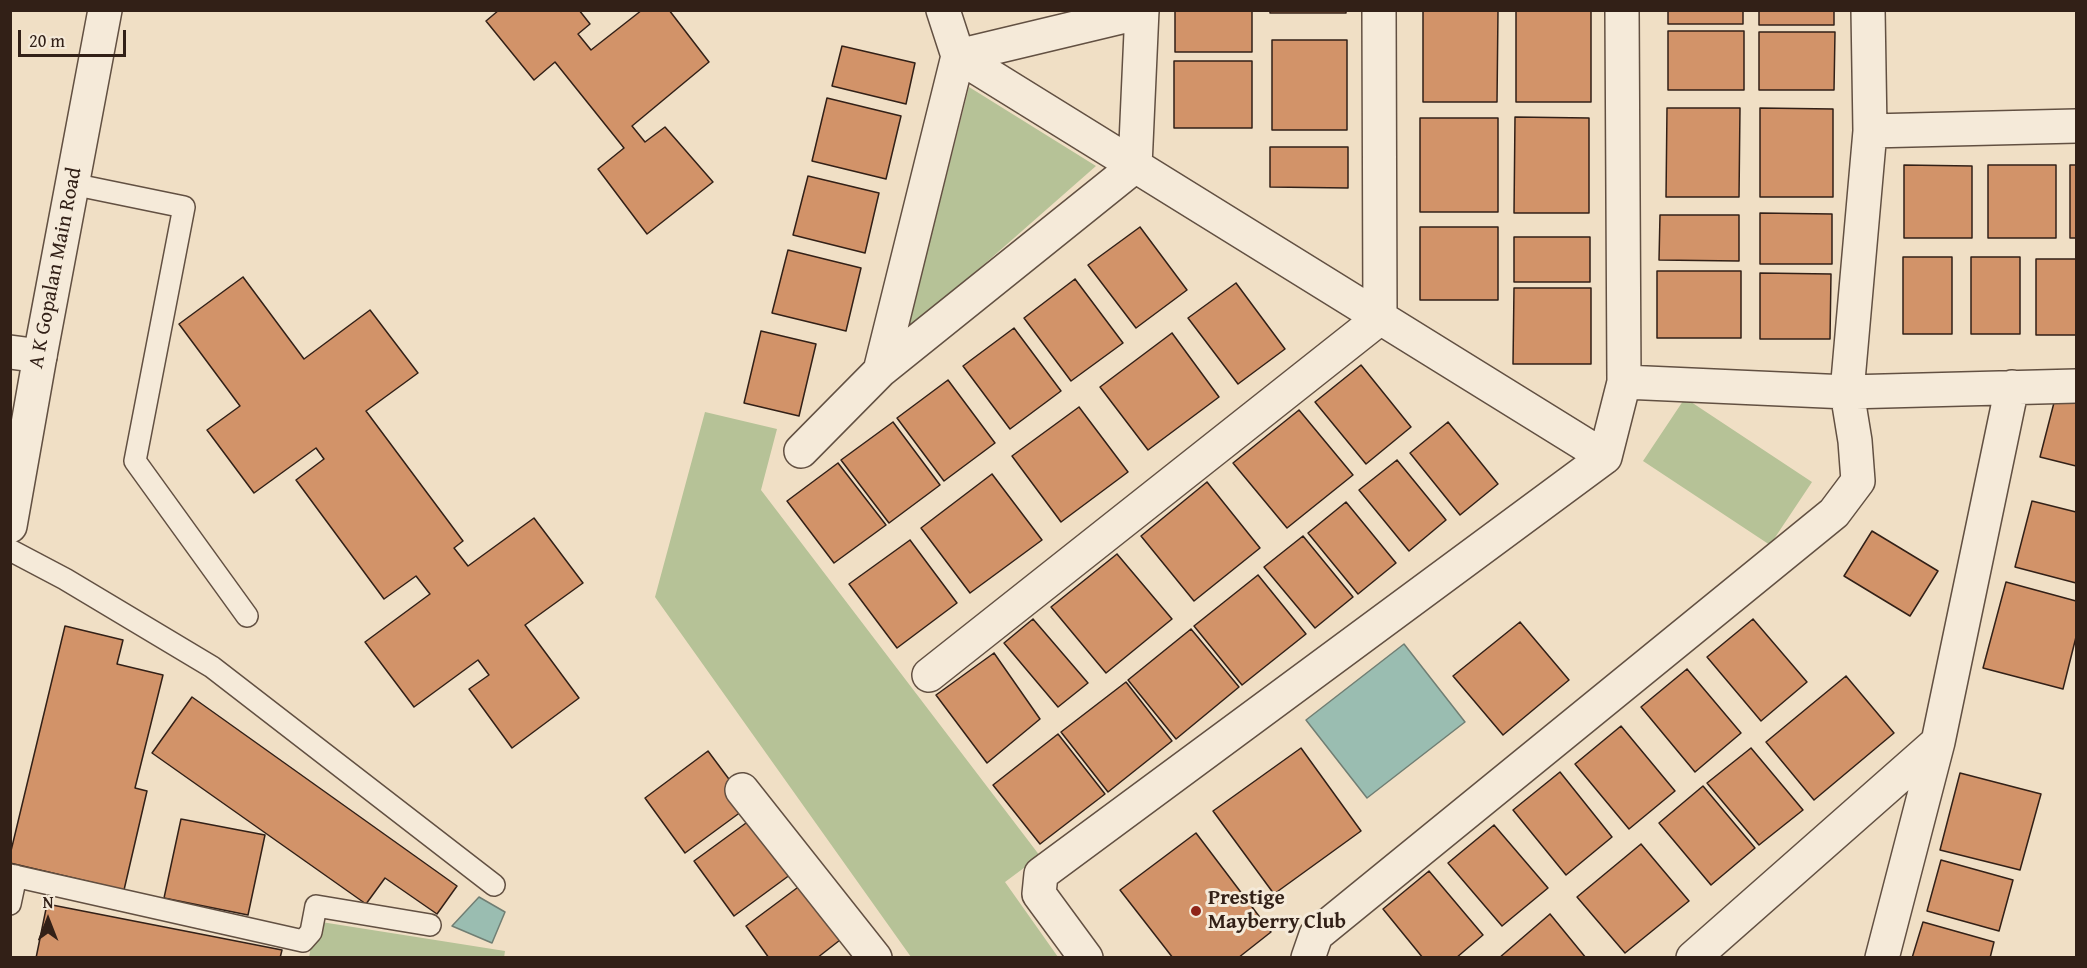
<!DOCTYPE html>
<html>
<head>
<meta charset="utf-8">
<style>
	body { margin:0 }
	#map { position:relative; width:2087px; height:968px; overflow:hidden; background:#f0dfc5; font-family:"Gentium Book Plus",serif }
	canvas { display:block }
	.frame { position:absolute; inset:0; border:12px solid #322017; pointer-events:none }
	.north { position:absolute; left:18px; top:890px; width:60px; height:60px; -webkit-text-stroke:4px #f5ead9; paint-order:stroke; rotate:0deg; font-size:16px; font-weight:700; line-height:24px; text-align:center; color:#322017 }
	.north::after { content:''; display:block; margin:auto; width:21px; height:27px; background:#322017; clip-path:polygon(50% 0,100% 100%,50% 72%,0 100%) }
	.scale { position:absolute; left:18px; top:30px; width:108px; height:27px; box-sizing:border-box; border:3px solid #322017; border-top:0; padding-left:8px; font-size:18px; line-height:21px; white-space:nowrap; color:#322017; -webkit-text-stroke:4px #f5ead9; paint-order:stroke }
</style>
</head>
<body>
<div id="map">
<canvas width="2087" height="968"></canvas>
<div class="frame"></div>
<div class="north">N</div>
<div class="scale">20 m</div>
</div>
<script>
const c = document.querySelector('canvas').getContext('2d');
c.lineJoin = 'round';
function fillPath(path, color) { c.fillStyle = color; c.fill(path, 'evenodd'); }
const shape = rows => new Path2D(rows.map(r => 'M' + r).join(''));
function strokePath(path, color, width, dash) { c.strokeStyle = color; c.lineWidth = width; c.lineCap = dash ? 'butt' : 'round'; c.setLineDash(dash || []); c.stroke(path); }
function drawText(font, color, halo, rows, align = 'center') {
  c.font = font + ' "Gentium Book Plus",serif'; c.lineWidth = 6; c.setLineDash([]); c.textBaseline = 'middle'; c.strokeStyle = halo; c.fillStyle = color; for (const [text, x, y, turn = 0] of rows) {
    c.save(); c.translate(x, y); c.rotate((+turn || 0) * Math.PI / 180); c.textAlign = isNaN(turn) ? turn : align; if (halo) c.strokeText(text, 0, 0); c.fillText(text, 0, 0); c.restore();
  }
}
const green = shape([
	[969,87,1096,166,907,332],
	[1685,398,1812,482,1770,545,1643,461],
	[705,412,777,429,761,490,1040,856,1005,882,1058,957,911,957,655,597],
	[315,921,505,951,504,958,309,958]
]);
const water = shape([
	[1404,644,1465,722,1367,798,1306,720,1404,644],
	[479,897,505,912,492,943,452,926,479,897]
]);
const building = shape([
	[499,10,579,10,590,24,578,34,591,50,642,10,669,10,709,62,632,126,645,142,665,127,713,182,647,234,598,169,624,148,555,62,534,80,486,21,499,10],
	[1175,10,1252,10,1252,52,1175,52,1175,10],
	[1270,10,1346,10,1346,13,1270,13,1270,10],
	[1423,10,1498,10,1497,102,1423,102,1423,10],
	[1516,10,1591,10,1591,102,1516,102,1516,10],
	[1668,10,1743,10,1743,24,1668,24,1668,10],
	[1759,10,1834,10,1834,25,1759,25,1759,10],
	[1668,31,1744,31,1744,90,1668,90,1668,31],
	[1759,32,1835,32,1834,90,1759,90,1759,32],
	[1272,40,1347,40,1347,130,1272,130,1272,40],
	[842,46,915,63,906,104,832,86,842,46],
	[1174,61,1252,61,1252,128,1174,128,1174,61],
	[827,98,901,116,886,179,812,161,827,98],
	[1667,108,1740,108,1739,197,1666,197,1667,108],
	[1760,108,1833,109,1833,197,1760,197,1760,108],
	[1515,117,1589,118,1589,213,1514,213,1515,117],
	[1420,118,1498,118,1498,212,1420,212,1420,118],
	[1270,147,1348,147,1348,188,1270,187,1270,147],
	[1904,165,1972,166,1972,238,1904,238,1904,165],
	[1988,165,2056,165,2056,238,1988,238,1988,165],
	[2070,165,2076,165,2076,238,2070,238,2070,165],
	[808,176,879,193,865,253,793,235,808,176],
	[1760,213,1832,214,1832,264,1760,264,1760,213],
	[1660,215,1739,215,1739,261,1659,260,1660,215],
	[1140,227,1187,290,1136,328,1088,265,1140,227],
	[1420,227,1498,227,1498,300,1420,300,1420,227],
	[1514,237,1590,237,1590,282,1514,282,1514,237],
	[788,250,861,268,846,331,772,313,788,250],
	[1903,257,1952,257,1952,334,1903,334,1903,257],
	[1971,257,2020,257,2020,334,1971,334,1971,257],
	[2036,259,2076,259,2076,335,2036,335,2036,259],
	[1657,271,1741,271,1741,338,1657,338,1657,271],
	[1760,273,1831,274,1830,339,1760,339,1760,273],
	[243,277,304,359,370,310,418,373,366,411,463,541,454,548,468,566,534,518,583,583,525,625,579,698,512,748,469,689,489,675,478,660,414,707,365,642,430,594,416,576,384,599,296,480,324,459,316,448,254,493,207,430,240,406,179,324,243,277],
	[1075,279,1123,343,1071,381,1024,318,1075,279],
	[1236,283,1285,349,1238,384,1188,318,1236,283],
	[1514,288,1591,288,1591,364,1513,364,1514,288],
	[1014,328,1061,391,1010,429,963,366,1014,328],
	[761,331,816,344,799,416,744,403,761,331],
	[1172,333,1219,397,1148,450,1100,387,1172,333],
	[1361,365,1411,427,1366,464,1315,402,1361,365],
	[948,380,995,443,944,481,897,418,948,380],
	[2057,391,2076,396,2076,466,2040,457,2057,391],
	[1079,407,1128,472,1061,522,1012,456,1079,407],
	[1299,410,1353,475,1287,528,1233,463,1299,410],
	[893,422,940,485,889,523,841,460,893,422],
	[1448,422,1498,484,1460,515,1410,453,1448,422],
	[1397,460,1446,520,1409,551,1359,490,1397,460],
	[838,463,886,525,834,563,787,501,838,463],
	[992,474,1042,540,970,593,921,528,992,474],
	[1207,482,1260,548,1194,601,1141,536,1207,482],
	[2032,501,2076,512,2076,583,2015,567,2032,501],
	[1346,502,1396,563,1358,594,1308,533,1346,502],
	[1872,531,1938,571,1910,616,1844,576,1872,531],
	[1303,536,1353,597,1315,628,1264,567,1303,536],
	[910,540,957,603,897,648,849,584,910,540],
	[1117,554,1172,619,1106,673,1051,607,1117,554],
	[1258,575,1306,634,1242,685,1194,626,1258,575],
	[2006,582,2076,601,2076,637,2063,689,1983,668,2006,582],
	[1033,619,1088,683,1058,707,1004,643,1033,619],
	[1753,619,1807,682,1761,721,1707,657,1753,619],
	[1520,622,1569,680,1503,735,1453,676,1520,622],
	[65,626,123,640,117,664,163,675,135,788,147,791,124,890,10,863,10,855,65,626],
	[1191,629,1239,687,1176,739,1128,680,1191,629],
	[994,653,1040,719,987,763,936,695,994,653],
	[1687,669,1741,733,1695,772,1641,707,1687,669],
	[1846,676,1894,733,1814,800,1766,742,1846,676],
	[1126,682,1172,741,1108,792,1061,732,1126,682],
	[192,697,457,886,437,914,385,878,366,904,152,753,192,697],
	[1621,726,1675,791,1629,829,1575,764,1621,726],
	[1058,734,1105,794,1040,844,993,785,1058,734],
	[1301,748,1361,831,1274,894,1213,811,1301,748],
	[1751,748,1803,810,1759,845,1707,783,1751,748],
	[708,751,749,806,685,853,645,798,708,751],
	[1560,772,1612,837,1566,875,1513,810,1560,772],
	[1960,773,2041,794,2020,870,1940,850,1960,773],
	[1703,786,1755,848,1711,885,1659,823,1703,786],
	[757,815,798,869,734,916,694,861,757,815],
	[181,819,265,835,248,915,164,898,181,819],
	[1494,825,1548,888,1502,926,1448,863,1494,825],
	[1196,833,1271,932,1238,958,1173,958,1120,890,1196,833],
	[1641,844,1689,901,1625,953,1577,897,1641,844],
	[1941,860,2013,880,1999,931,1927,911,1941,860],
	[1429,871,1483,935,1456,958,1423,958,1383,909,1429,871],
	[809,879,849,933,817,958,769,958,746,926,809,879],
	[47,904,282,950,280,958,36,958,47,904],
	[1550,914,1586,958,1499,958,1550,914],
	[1923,922,1994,942,1990,958,1912,958,1923,922]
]);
const service = shape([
	[72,184,184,207,135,461,247,616],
	[10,550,65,579,212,667,494,885],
	[10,875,303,941,311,932,316,906,430,925],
	[10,904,16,876]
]);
const minor = shape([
	[943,10,958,56,1605,457],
	[1870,131,2076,126],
	[10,352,40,356],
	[880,371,958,56,1142,12],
	[1624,382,1847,392,2076,386],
	[801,451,880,371,1135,166,1142,10],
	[929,675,1380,318,1379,10],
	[742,790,875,958],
	[1086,958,1039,894,1041,874,1605,457,1624,382,1622,10],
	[1308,958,1316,935,1834,513,1858,481,1855,441,1847,392,1870,131,1868,10],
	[1693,958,1938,742],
	[1882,958,1938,742,2012,387]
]);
const tertiary = shape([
	[10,526,40,356,105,10]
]);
const markers = [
	[1196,911,6,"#8f2418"]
];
const streetNames = [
	["A K Gopalan Main Road",56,268,-79]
];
const poiNames = [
	["Prestige",1208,899],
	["Mayberry Club",1208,923]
];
fillPath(green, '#b6c297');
fillPath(water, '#9abdb1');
strokePath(water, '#707e73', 1.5);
fillPath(building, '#d29369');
strokePath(building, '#322017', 1.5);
strokePath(service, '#625042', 24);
strokePath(minor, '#625042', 36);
strokePath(tertiary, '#625042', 36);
strokePath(service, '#f5ead9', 21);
strokePath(minor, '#f5ead9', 33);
strokePath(tertiary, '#f5ead9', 33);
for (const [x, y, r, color] of markers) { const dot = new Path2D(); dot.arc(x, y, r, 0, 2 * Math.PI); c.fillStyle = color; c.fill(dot); strokePath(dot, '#f5ead9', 2); }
drawText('21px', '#322017', '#f5ead9', streetNames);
drawText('bold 21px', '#322017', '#f5ead9', poiNames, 'left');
</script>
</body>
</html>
